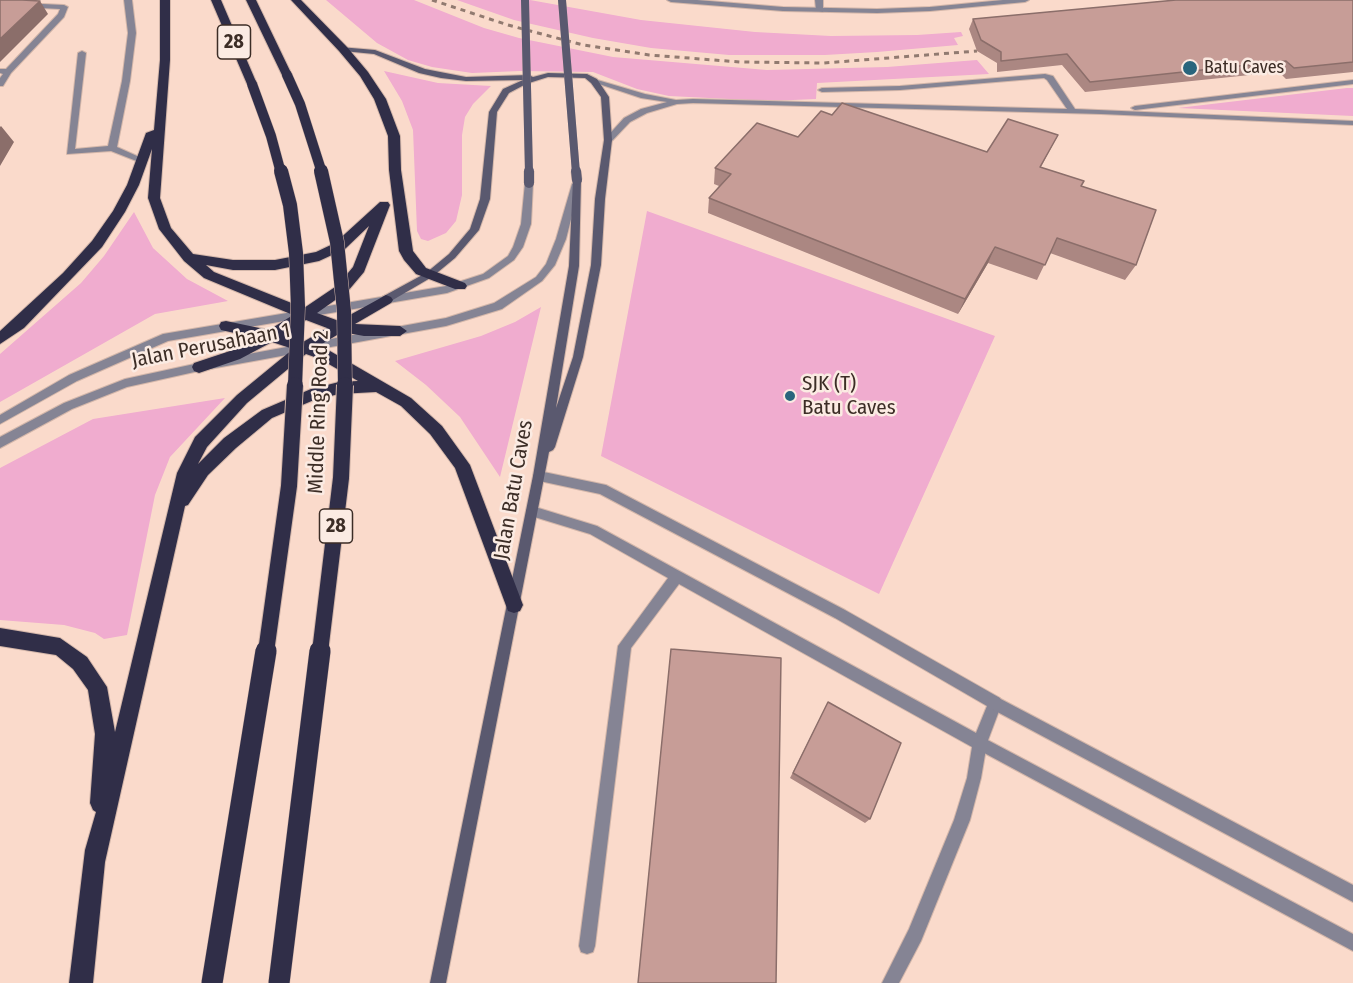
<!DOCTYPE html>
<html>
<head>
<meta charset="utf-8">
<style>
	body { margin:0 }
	canvas { display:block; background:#fadacb }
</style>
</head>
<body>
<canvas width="1353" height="983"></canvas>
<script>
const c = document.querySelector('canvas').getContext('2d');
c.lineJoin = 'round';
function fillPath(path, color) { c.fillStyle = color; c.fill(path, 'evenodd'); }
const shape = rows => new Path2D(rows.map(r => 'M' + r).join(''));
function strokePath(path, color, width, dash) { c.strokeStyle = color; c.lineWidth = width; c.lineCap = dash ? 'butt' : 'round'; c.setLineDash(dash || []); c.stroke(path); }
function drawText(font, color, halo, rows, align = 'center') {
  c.font = font + ' "Fira Sans Condensed",sans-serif'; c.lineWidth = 5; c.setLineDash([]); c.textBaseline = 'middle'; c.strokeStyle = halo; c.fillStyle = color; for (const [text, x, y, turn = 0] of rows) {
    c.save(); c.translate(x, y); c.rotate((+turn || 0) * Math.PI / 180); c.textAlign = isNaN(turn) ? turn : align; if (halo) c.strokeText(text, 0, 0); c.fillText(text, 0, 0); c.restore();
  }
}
const green = shape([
	[326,0,414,0,484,28,519,38,613,57,767,70,887,67,977,60,989,74,817,83,816,99,770,101,669,96,637,89,593,72,520,71,472,73,432,67,408,60,377,43],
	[457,0,530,0,641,20,755,32,831,36,917,35,961,32,963,36,954,38,958,45,877,52,825,55,729,55,651,48,593,38,514,20],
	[384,71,438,83,491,86,473,104,465,117,462,135,462,195,456,221,446,233,428,241,421,239,417,231,413,130,402,101],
	[1347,88,1353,88,1353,116,1178,108],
	[647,211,995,336,879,594,601,456],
	[134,212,153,248,187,279,228,301,155,314,0,402,0,354,81,283,104,256],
	[541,307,500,477,460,417,426,385,395,361,481,336,515,322],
	[225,398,170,457,155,495,127,635,104,639,95,633,64,625,0,620,0,468,93,419]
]);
const service = shape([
	[124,0,132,0,136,33,130,81,117,147,146,160,145,162,139,162,111,151,67,154,78,53,82,51,86,53,75,149,108,146,122,81,128,33,124,0],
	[815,0,823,0,823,12,816,10,815,0],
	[0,2,64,5,68,7,64,17,11,73,3,86,0,86,0,78,3,74,0,73,0,69,6,69,58,14,60,9,0,6,0,2],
	[1045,74,1053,76,1075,109,1353,121,1353,125,1101,114,693,103,677,104,647,113,630,122,611,142,608,143,604,140,624,118,641,109,667,102,641,98,590,81,594,79,645,94,676,100,693,99,1067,109,1047,80,1044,78,900,90,822,92,818,90,822,88,900,86,1045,74],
	[1353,80,1353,84,1135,110,1131,108,1135,106,1353,80],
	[539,471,606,485,845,610,1000,698,1002,703,987,743,981,778,970,820,921,941,899,983,882,983,909,929,954,820,967,778,972,747,679,584,631,648,595,946,593,952,587,954,581,952,579,946,618,646,668,578,590,534,528,515,526,511,528,507,532,506,597,526,976,733,987,706,835,618,600,494,535,480,533,476,535,472,539,471]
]);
const pedestrian = shape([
	[995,696,1353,885,1353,902,990,708,988,703,990,698,995,696],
	[980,736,1353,934,1353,951,975,748,973,743,975,738,980,736]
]);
const tertiary = shape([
	[667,0,697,0,783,7,877,9,930,7,1003,0,1029,0,1025,2,930,11,877,13,783,11,671,2,667,0],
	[529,180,533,183,531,224,523,247,514,260,489,278,447,293,168,341,77,381,0,424,0,415,69,375,163,334,446,286,483,274,508,256,513,247,521,224,525,183,529,180],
	[576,181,580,184,566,239,555,265,542,281,502,309,446,326,199,371,127,387,72,409,0,448,0,437,64,403,125,379,199,363,446,318,494,303,536,277,546,264,556,239,572,184,576,181]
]);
const secondary = shape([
	[340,47,375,50,425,69,466,77,529,75,533,77,548,73,587,74,597,79,609,97,612,140,605,199,601,265,583,357,555,447,553,450,549,452,446,983,430,983,533,476,569,266,573,180,577,177,581,180,579,266,556,408,573,357,591,265,595,199,604,140,601,97,591,83,585,78,548,77,526,84,509,93,497,112,490,199,479,230,455,258,432,277,386,304,381,300,382,297,426,273,449,254,470,229,480,199,489,112,503,89,523,80,466,81,441,78,419,73,374,54,343,51,339,49,340,47]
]);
const trunk = shape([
	[160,0,170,0,170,60,160,198,171,228,193,254,233,260,275,260,316,252,335,243,380,202,388,202,390,205,364,272,348,291,317,313,339,321,386,295,391,297,393,300,391,303,355,324,400,326,407,331,400,336,364,336,342,332,317,347,330,351,411,398,442,426,470,465,523,605,520,611,514,613,508,611,455,468,430,434,401,406,376,392,339,394,314,400,272,418,236,448,208,475,188,505,185,506,105,862,93,983,69,983,85,850,96,812,93,810,90,803,95,734,88,690,73,669,56,655,0,646,0,628,60,638,87,657,107,687,115,732,177,473,195,437,237,395,293,349,272,342,240,359,199,373,194,371,192,367,194,363,230,351,257,338,221,330,219,326,221,322,226,321,269,330,293,315,204,278,184,261,159,229,148,198,152,149,139,185,125,212,102,247,24,328,0,344,0,331,63,273,92,241,113,211,127,185,146,133,154,130,160,60,160,0],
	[369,226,353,267,338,285,304,308,214,272,206,265,233,270,275,270,319,261,345,249,369,226],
	[306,320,327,328,303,342,284,335,306,320],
	[306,354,320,359,358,381,339,382,311,389,262,410,224,438,198,464,207,447,247,403,306,354],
	[211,0,221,0,257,84,256,86,252,87,247,84,211,0],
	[246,0,256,0,292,75,291,77,283,77,282,75,246,0],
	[291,0,301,0,347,47,368,72,386,99,400,136,401,170,413,251,426,268,465,283,467,286,465,289,455,289,416,274,404,260,399,251,389,170,388,136,374,99,360,76,339,51,291,0]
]);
const rail = shape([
	[432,0,508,25,583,45,649,55,740,62,824,63,977,51]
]);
const secondaryBridgeFar1 = shape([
	[525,0,529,173],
	[562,0,576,173]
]);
const secondaryBridge = shape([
	[529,171,529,183],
	[576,171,577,180]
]);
const trunkBridgeFar3 = shape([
	[287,75,300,104,322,173],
	[252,84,271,136,281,173]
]);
const trunkBridgeFar2 = shape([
	[281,171,290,205,296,253,298,307,295,386],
	[321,171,337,242,344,311,345,386]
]);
const trunkBridgeFar1 = shape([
	[266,652,289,486,295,385],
	[320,652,341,478,345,385]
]);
const trunkBridge = shape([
	[212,983,266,651],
	[279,983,320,651]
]);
const wall = shape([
	[1353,0,1353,72,1286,79,1279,72,1085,92,1062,65,997,72,997,63,977,51,969,29,973,19],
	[832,115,987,152,1058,135,1041,167,1081,186,1136,265,1125,280,1050,253,1037,280,988,263,958,314,708,213,709,198,719,186,714,184,715,168,798,137],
	[828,702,870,819,865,823,790,778]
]);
const shadedWall = shape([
	[40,1,48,14,0,62,0,39],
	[1,126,14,142,0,166,0,127],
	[995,247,988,263,958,314,965,299]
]);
const building = shape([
	[0,0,22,0,40,1,0,39,0,0],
	[1176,0,1353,0,1353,62,1294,68,1286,61,1090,82,1067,54,1001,61,1001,52,981,40,973,19,1176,0],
	[842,103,987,152,1008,119,1058,135,1040,167,1084,181,1081,186,1156,210,1136,265,1057,238,1045,265,995,247,965,299,709,198,731,174,715,168,757,123,798,137,821,111,832,115,842,103],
	[671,649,781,658,776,983,638,983,671,649],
	[828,702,901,743,870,819,793,773,828,702]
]);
const markers = [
	[1190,68,8,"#29657d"],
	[790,396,6,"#29657d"]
];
const farPoinames = [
	["Batu Caves",1204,68]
];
const shields = [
	[234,42,33],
	[336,526,33]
];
const shieldNames = [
	["28",234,42],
	["28",336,526]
];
const streetNames = [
	["Jalan Perusahaan 1",211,346,-11],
	["Middle Ring Road 2",319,412,-88],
	["Jalan Batu Caves",514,490,-80]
];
const poiNames = [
	["SJK (T)",802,384],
	["Batu Caves",802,408]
];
fillPath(green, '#f0accf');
strokePath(service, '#d4b7aa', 2);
strokePath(pedestrian, '#d4b7aa', 2);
strokePath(tertiary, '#d4b7aa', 2);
strokePath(secondary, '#d4b7aa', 2);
strokePath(trunk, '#d4b7aa', 2);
fillPath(service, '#858494');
fillPath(pedestrian, '#858494');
fillPath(tertiary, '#858494');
fillPath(secondary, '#5a596f');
fillPath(trunk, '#302e48');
strokePath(rail, '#917a70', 3, [5, 5]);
strokePath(secondaryBridgeFar1, '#d4b7aa', 8, []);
strokePath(secondaryBridge, '#d4b7aa', 11, []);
strokePath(trunkBridgeFar3, '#d4b7aa', 11, []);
strokePath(trunkBridgeFar2, '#d4b7aa', 15, []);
strokePath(trunkBridgeFar1, '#d4b7aa', 18, []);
strokePath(trunkBridge, '#d4b7aa', 22, []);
strokePath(secondaryBridgeFar1, '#5a596f', 8);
strokePath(secondaryBridge, '#5a596f', 10);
strokePath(trunkBridgeFar3, '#302e48', 10);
strokePath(trunkBridgeFar2, '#302e48', 14);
strokePath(trunkBridgeFar1, '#302e48', 16);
strokePath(trunkBridge, '#302e48', 21);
fillPath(wall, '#ab8782');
fillPath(shadedWall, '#8b6e6a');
fillPath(building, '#c79d97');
strokePath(building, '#8b6e6a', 1.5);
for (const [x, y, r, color] of markers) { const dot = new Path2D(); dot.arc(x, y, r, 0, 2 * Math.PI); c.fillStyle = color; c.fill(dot); strokePath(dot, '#fbebe3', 2); }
drawText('18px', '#3c2d26', '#fbebe3', farPoinames, 'left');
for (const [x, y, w] of shields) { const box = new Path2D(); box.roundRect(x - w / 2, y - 17, w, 34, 4.5); c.fillStyle = '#fbebe3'; c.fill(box); strokePath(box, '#3c2d26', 1.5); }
drawText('bold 20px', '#3c2d26', null, shieldNames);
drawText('21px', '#3c2d26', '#fbebe3', streetNames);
drawText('21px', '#3c2d26', '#fbebe3', poiNames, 'left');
</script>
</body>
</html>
